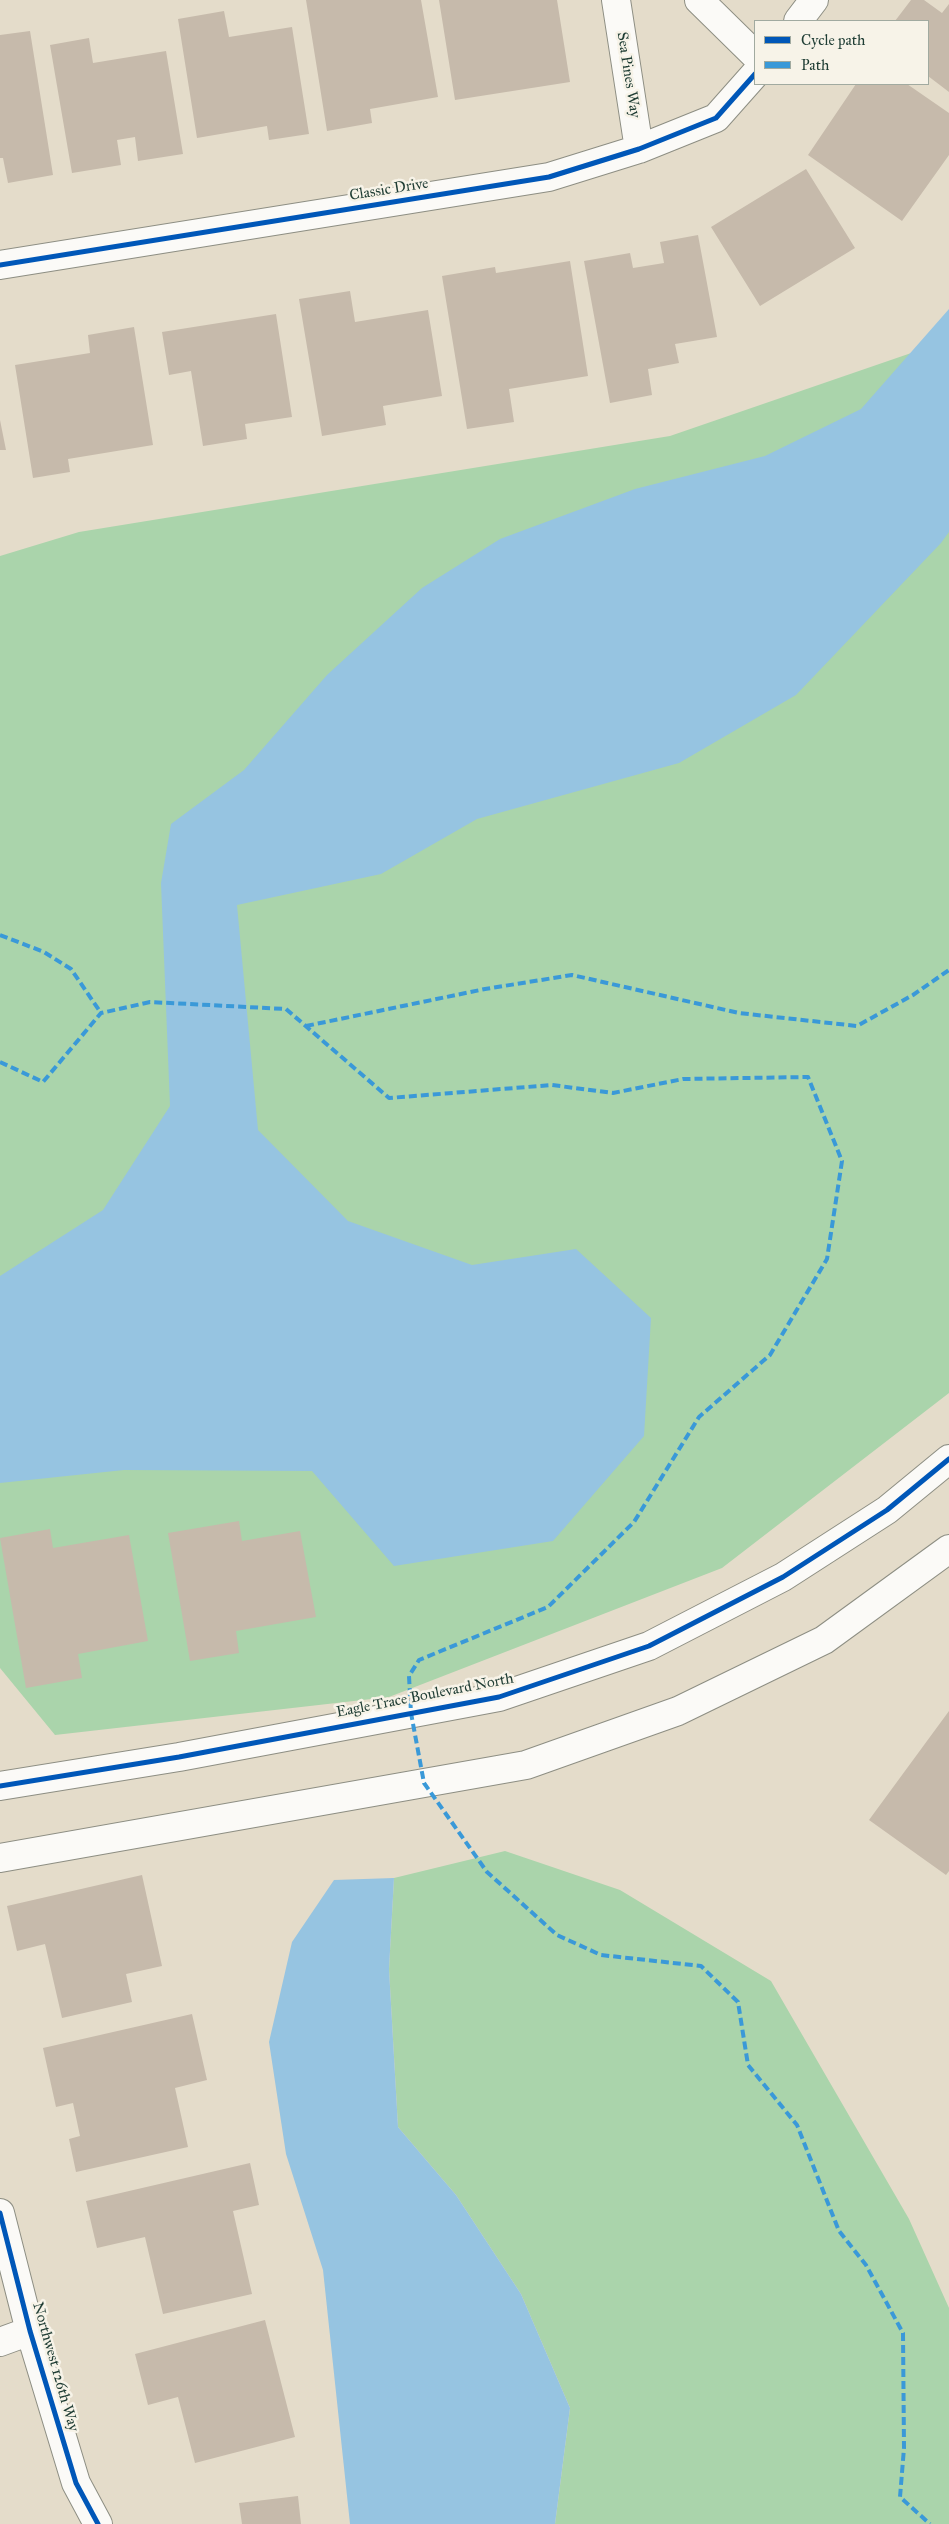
<!DOCTYPE html>
<html>
<head>
<meta charset="utf-8">
<style>
	body { margin:0 }
	#map { position:relative; width:949px; height:2524px; overflow:hidden; background:#e4dcca; font-family:"IM FELL Great Primer",serif }
	canvas { display:block }
	.legend { position:absolute; left:754px; top:20px; width:175px; height:65px; box-sizing:border-box; background:#f7f3e8; border:1px solid #a1aaa0; margin:0; padding:6px 9px; list-style:none; font-size:15px; color:#1f3d34 }
	.legend li { display:flex; align-items:center; gap:10px; height:25px }
	.legend b { width:25px; border:1px solid #a1aaa0 }
</style>
</head>
<body>
<div id="map">
<canvas width="949" height="2524"></canvas>
<ul class="legend">
<li><b style="height:6px;background:#0057b8"></b>Cycle path</li>
<li><b style="height:6px;background:#3a99d8"></b>Path</li>
</ul>
</div>
<script>
const c = document.querySelector('canvas').getContext('2d');
c.lineJoin = 'round';
function fillPath(path, color) { c.fillStyle = color; c.fill(path, 'evenodd'); }
const shape = rows => new Path2D(rows.map(r => 'M' + r).join(''));
function strokePath(path, color, width, dash) { c.strokeStyle = color; c.lineWidth = width; c.lineCap = dash ? 'butt' : 'round'; c.setLineDash(dash || []); c.stroke(path); }
function drawText(font, color, halo, rows, align = 'center') {
  c.font = font + ' "IM FELL Great Primer",serif'; c.lineWidth = 5; c.setLineDash([]); c.textBaseline = 'middle'; c.strokeStyle = halo; c.fillStyle = color; for (const [text, x, y, turn = 0] of rows) {
    c.save(); c.translate(x, y); c.rotate((+turn || 0) * Math.PI / 180); c.textAlign = isNaN(turn) ? turn : align; if (halo) c.strokeText(text, 0, 0); c.fillText(text, 0, 0); c.restore();
  }
}
const green = shape([
	[949,340,949,1393,722,1568,389,1697,55,1735,0,1668,0,556,79,532,670,436],
	[505,1851,620,1890,771,1981,909,2219,949,2308,949,2524,555,2524,570,2408,521,2294,456,2195,398,2127,389,1969,394,1878]
]);
const water = shape([
	[949,309,949,532,941,543,796,695,679,763,477,819,381,874,237,905,258,1130,348,1221,472,1265,576,1249,651,1318,644,1436,553,1541,394,1566,312,1471,124,1470,0,1483,0,1276,103,1210,170,1106,161,883,171,824,244,770,327,675,422,588,500,539,635,489,765,456,861,409],
	[394,1878,389,1969,398,2127,456,2195,521,2294,570,2408,555,2524,350,2524,323,2270,286,2154,269,2042,292,1942,334,1880]
]);
const building = shape([
	[306,0,421,0,438,97,370,109,372,123,327,131],
	[439,0,557,0,570,82,455,100],
	[911,0,924,0,942,13,949,4,949,92,928,76,928,21,895,21],
	[224,11,229,37,292,27,309,134,269,140,267,126,197,138,178,19],
	[30,31,53,175,8,183,3,158,0,158,0,35],
	[89,38,93,63,166,51,183,154,138,161,135,137,117,140,121,165,72,173,50,45],
	[856,84,907,84,949,113,949,155,902,221,808,155],
	[806,169,855,248,760,306,711,227],
	[698,235,717,337,675,344,679,363,648,369,652,395,610,403,584,261,630,253,633,268,664,263,660,242],
	[570,261,588,376,509,389,514,422,467,429,442,276,495,267,496,273],
	[350,291,355,322,428,310,442,396,383,406,386,425,322,436,299,299],
	[276,314,292,417,245,424,247,439,203,446,191,371,169,375,162,332],
	[134,327,153,445,68,459,70,472,33,478,15,365,90,353,88,335],
	[0,420,6,450,0,450],
	[239,1521,242,1541,300,1531,316,1617,236,1631,239,1653,190,1661,168,1533],
	[50,1529,53,1548,129,1535,148,1641,78,1654,82,1678,26,1688,0,1538],
	[949,1711,949,1871,946,1875,869,1820],
	[142,1875,162,1966,126,1974,132,2002,62,2018,45,1944,17,1951,7,1906],
	[192,2014,207,2080,175,2088,188,2147,76,2172,69,2139,80,2136,73,2103,56,2107,43,2048],
	[250,2163,259,2205,233,2211,252,2294,163,2314,145,2237,97,2248,86,2201],
	[265,2320,295,2437,195,2463,178,2397,148,2405,135,2354],
	[298,2496,301,2524,242,2524,239,2503]
]);
const minor = shape([
	[616,0,639,149],
	[699,0,755,55],
	[798,21,814,0],
	[0,265,549,177,639,149,716,118,755,74],
	[0,1786,179,1757,499,1697,649,1646,783,1577,887,1510,949,1459],
	[0,1858,526,1765,678,1711,824,1640,949,1549],
	[0,2213,30,2331,76,2483,98,2524],
	[0,2342,30,2331]
]);
const quiet = shape([
	[0,935,44,952,71,969,101,1013],
	[306,1026,485,989,572,975,739,1013,857,1026,913,995,949,970],
	[0,1062,43,1082,101,1013,150,1002,286,1009,389,1098,552,1085,613,1093,683,1079,808,1077,842,1161,827,1259,770,1355,699,1417,634,1522,548,1607,419,1660,409,1676,411,1713,424,1783,487,1872,557,1935,601,1955,701,1966,738,2002,748,2065,797,2125,839,2231,866,2265,903,2333,904,2448,900,2497,930,2524]
]);
const cycleway = shape([
	[0,265,549,177,639,149,716,118,755,74],
	[0,1786,179,1757,499,1697,649,1646,783,1577,887,1510,949,1459],
	[0,2213,30,2331,76,2483,98,2524]
]);
const streetNames = [
	["Sea Pines Way",628,75,81],
	["Classic Drive",389,190,-9],
	["Eagle Trace Boulevard North",425,1696,-11],
	["Northwest 126th Way",55,2367,74]
];
fillPath(green, '#aad4ab');
fillPath(water, '#96c4e1');
fillPath(building, '#c6baab');
strokePath(minor, '#8d8e83', 30);
strokePath(minor, '#fbfaf7', 28);
strokePath(quiet, '#3a99d8', 4, [8, 4]);
strokePath(cycleway, '#0057b8', 5);
drawText('15px', '#1f3d34', '#f7f3e8', streetNames);
</script>
</body>
</html>
